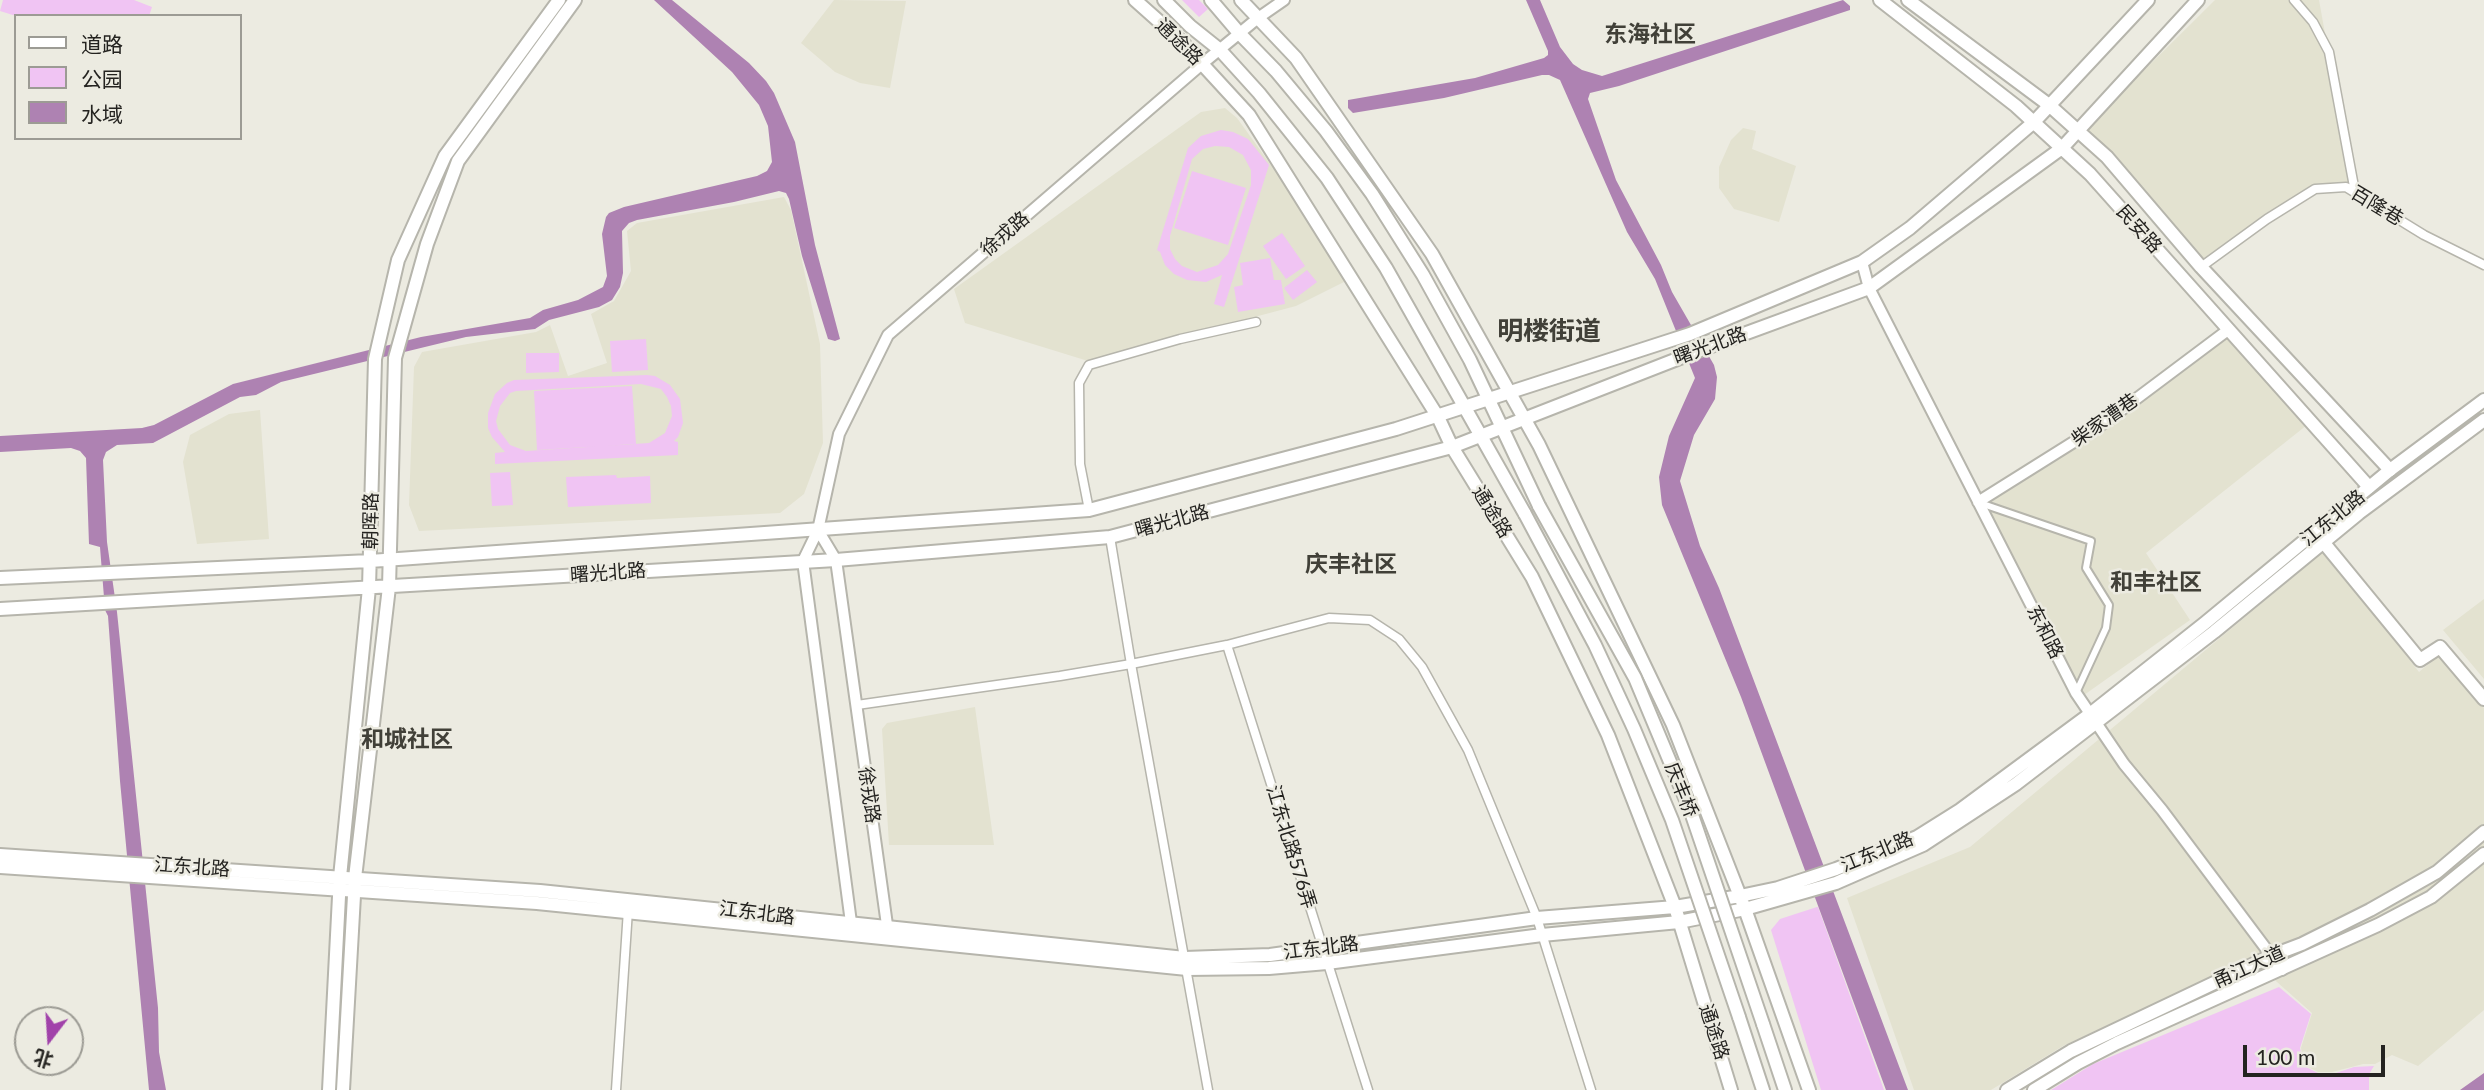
<!DOCTYPE html>
<html>
<head>
<meta charset="utf-8">
<style>
	body { margin:0 }
	#map { position:relative; width:2484px; height:1090px; overflow:hidden; background:#ecebe1; font-family:Lato,"Noto Sans SC",sans-serif }
	canvas { display:block }
	.legend { position:absolute; left:14px; top:14px; width:228px; height:126px; box-sizing:border-box; background:#ecebe1; border:2px solid #9c9b94; margin:0; padding:9px 12px; list-style:none; font-size:21px; color:#242320 }
	.legend li { display:flex; align-items:center; gap:14px; height:35px }
	.legend b { width:35px; border:2px solid #9c9b94 }
	.north { position:absolute; left:14px; top:1006px; width:70px; height:70px; box-sizing:border-box; background:#ecebe1; border:2px solid #9c9b94; border-radius:50%; rotate:197deg; font-size:19px; font-weight:700; line-height:28px; text-align:center; color:#242320 }
	.north::after { content:''; display:block; margin:auto; width:24px; height:32px; background:#a142aa; clip-path:polygon(50% 0,100% 100%,50% 72%,0 100%) }
	.scale { position:absolute; left:2243px; top:1045px; width:142px; height:32px; box-sizing:border-box; border:4px solid #242320; border-top:0; padding-left:9px; font-size:21px; line-height:24px; white-space:nowrap; color:#242320; -webkit-text-stroke:5px #ecebe1; paint-order:stroke }
</style>
</head>
<body>
<div id="map">
<canvas width="2484" height="1090"></canvas>
<ul class="legend">
<li><b style="height:9px;background:#fff"></b>道路</li>
<li><b style="height:19px;background:#f0c4f3"></b>公园</li>
<li><b style="height:19px;background:#ae82b2"></b>水域</li>
</ul>
<div class="north">北</div>
<div class="scale">100 m</div>
</div>
<script>
const c = document.querySelector('canvas').getContext('2d');
c.lineJoin = 'round';
function fillPath(path, color) { c.fillStyle = color; c.fill(path, 'evenodd'); }
const shape = rows => new Path2D(rows.map(r => 'M' + r).join(''));
function strokePath(path, color, width, dash) { c.strokeStyle = color; c.lineWidth = width; c.lineCap = dash ? 'butt' : 'round'; c.setLineDash(dash || []); c.stroke(path); }
function drawText(font, color, halo, rows, align = 'center') {
  c.font = font + ' Lato,"Noto Sans SC",sans-serif'; c.lineWidth = 5; c.setLineDash([]); c.textBaseline = 'middle'; c.strokeStyle = halo; c.fillStyle = color; for (const [text, x, y, turn = 0] of rows) {
    c.save(); c.translate(x, y); c.rotate((+turn || 0) * Math.PI / 180); c.textAlign = isNaN(turn) ? turn : align; if (halo) c.strokeText(text, 0, 0); c.fillText(text, 0, 0); c.restore();
  }
}
const built = shape([
	[834,0,906,1,890,88,860,83,835,72,801,43],
	[2215,0,2319,0,2352,184,2313,185,2201,261,2114,153,2085,129],
	[1225,108,1237,118,1294,197,1348,280,1296,306,1088,361,965,323,954,289,1201,112],
	[1743,128,1756,131,1752,149,1796,166,1779,222,1734,209,1719,188,1719,167,1731,140],
	[784,197,791,210,820,344,823,443,804,494,780,513,419,531,409,505,414,367,422,352,536,332,550,325,568,376,607,363,591,314,614,301,631,271,627,231,637,223],
	[2228,335,2307,425,2146,553,2190,620,2084,695,1983,502,2085,442],
	[260,410,269,539,197,544,183,462,190,435,229,414],
	[2324,551,2419,672,2439,655,2484,708,2484,1010,2418,1066,2392,1055,2375,1064,2363,1064,2332,1072,2318,1072,2304,1065,2301,1048,2312,1013,2251,959,2063,1046,1991,1090,1914,1090,1847,898,1970,847],
	[2484,599,2484,679,2443,630],
	[975,707,994,845,889,845,882,729,887,723]
]);
const green = shape([
	[3,0,134,0,152,7,149,16,16,16,0,11],
	[1182,0,1199,0,1208,9,1199,17],
	[1221,130,1233,132,1248,139,1269,165,1224,307,1214,304,1222,275,1206,282,1187,280,1174,274,1165,265,1160,252,1157,250,1188,148,1201,136],
	[1215,146,1229,147,1243,155,1251,170,1251,185,1228,254,1218,265,1197,272,1182,266,1175,259,1170,249,1170,236,1192,159,1203,149],
	[1192,171,1246,188,1228,245,1174,228],
	[1282,233,1305,266,1286,279,1263,246],
	[1270,258,1274,280,1281,280,1285,304,1238,312,1234,287,1243,285,1240,263],
	[1307,270,1317,282,1293,300,1284,288],
	[646,339,648,370,612,372,610,341],
	[526,353,559,353,559,372,526,373],
	[647,375,655,376,670,385,680,399,683,423,678,437,674,441,678,442,678,455,495,464,495,453,505,452,492,437,488,428,488,413,495,394,507,383,514,380],
	[641,384,661,389,667,397,671,406,672,416,665,433,649,443,526,451,510,445,498,429,496,421,500,406,510,393,516,391],
	[632,386,636,444,537,450,534,391],
	[510,472,513,505,492,506,490,473],
	[616,475,617,478,650,476,651,503,568,507,566,477],
	[1817,907,1818,907,1884,1090,1821,1090,1771,930,1780,919],
	[2279,987,2311,1014,2300,1048,2304,1066,2318,1073,2333,1074,2354,1067,2374,1066,2369,1074,2369,1090,2051,1090,2093,1064]
]);
const water = shape([
	[654,0,672,0,749,63,766,81,774,93,795,142,815,245,840,339,835,341,828,339,802,256,789,199,786,193,779,191,734,202,637,220,629,223,622,231,623,273,620,287,612,300,599,307,549,320,535,329,466,337,281,382,256,395,240,397,153,443,117,445,106,452,103,460,107,542,117,612,158,1008,159,1052,166,1090,149,1090,120,781,108,616,105,610,100,547,89,544,86,458,80,451,71,448,0,452,0,436,142,428,154,425,233,384,421,337,530,318,543,310,578,300,603,287,607,276,602,234,606,217,609,213,624,207,757,176,767,171,772,162,768,126,759,105,732,72],
	[1526,0,1540,0,1560,47,1573,64,1582,70,1602,76,1843,0,1850,6,1850,10,1619,86,1590,93,1588,99,1616,180,1661,265,1672,292,1714,365,1717,377,1715,399,1694,435,1680,481,1700,546,1719,588,1908,1090,1886,1090,1741,697,1662,505,1659,477,1669,436,1695,378,1655,279,1627,232,1560,80,1549,75,1542,75,1444,98,1359,112,1353,113,1348,108,1348,100,1475,78,1544,58,1548,55,1548,51],
	[2484,1073,2484,1090,2460,1090]
]);
const pedestrian = shape([
	[1980,503,2091,541,2086,568,2109,605,2106,628,2076,693]
]);
const minor = shape([
	[2294,0,2313,22,2329,52,2355,192],
	[2201,267,2267,219,2315,189,2346,187,2424,235,2484,265],
	[1089,510,1080,464,1079,383,1089,365,1180,339,1256,322],
	[1110,537,1131,664,1208,1090],
	[1227,645,1368,1090],
	[857,705,1060,676,1131,664,1227,645,1329,618,1370,620,1399,639,1422,667,1468,750,1537,918,1591,1090],
	[616,1090,628,910]
]);
const tertiary = shape([
	[1862,262,1869,288,2076,693,2124,764,2162,810,2282,970],
	[1978,502,2104,423,2228,330],
	[818,530,836,560,888,932],
	[852,930,803,561,818,530,839,434,888,335,1202,64,1258,18,1284,0]
]);
const secondary = shape([
	[1880,0,2016,106,2090,174,2369,487],
	[1908,0,2049,105,2107,157,2201,267,2390,470],
	[2324,543,2420,660,2440,647,2484,699],
	[0,578,370,561,1089,510,1396,429,1690,334,1862,262,1910,228,2034,122,2148,0],
	[0,609,836,560,1110,537,1452,447,1703,349,1869,288,2062,148,2198,0],
	[329,1090,340,877,369,588,375,359,398,260,445,156,559,0],
	[343,1090,355,878,389,587,395,358,427,244,458,161,575,0],
	[2007,1090,2071,1051,2273,955,2302,944,2370,910,2437,872,2484,832],
	[2034,1090,2078,1063,2117,1043,2378,925,2431,897,2484,854]
]);
const primary = shape([
	[1135,0,1181,41,1249,115,1438,417,1452,447,1532,577,1608,735,1675,907,1731,1090],
	[1164,0,1190,26,1220,50,1259,93,1327,178,1386,268,1525,514],
	[1211,0,1239,33,1276,71,1326,131,1372,194,1423,275,1470,360,1539,506],
	[1241,0,1296,58,1432,254,1539,445,1673,725,1745,909,1809,1090],
	[0,855,540,891,1185,958,1270,955,1537,918,1675,907,1740,896,1778,888,1836,869,1917,837,1960,810,2090,714,2205,623,2390,470,2484,400],
	[0,867,537,903,1187,969,1269,968,1327,963,1542,935,1679,922,1745,909,1836,883,1923,845,2016,784,2214,632,2359,513,2484,420],
	[1739,1017,1763,1090],
	[1763,1024,1785,1090]
]);
const primaryBridge = shape([
	[1539,506,1635,678,1691,812,1763,1024],
	[1525,514,1595,645,1634,729,1672,820,1739,1017]
]);
const streetNames = [
	["通途路",1179,42,44],
	["百隆巷",2377,206,31],
	["民安路",2139,229,48],
	["徐戎路",1005,234,-41],
	["曙光北路",1710,346,-20],
	["柴家漕巷",2105,420,-35],
	["通途路",1492,512,58],
	["江东北路",2333,518,-39],
	["朝晖路",371,521,-89],
	["曙光北路",1172,521,-15],
	["曙光北路",608,573,-4],
	["东和路",2045,632,63],
	["庆丰桥",1681,790,68],
	["徐戎路",869,795,82],
	["江东北路576弄",1291,847,73],
	["江东北路",1877,852,-22],
	["江东北路",192,867,4],
	["江东北路",757,913,7],
	["江东北路",1321,948,-7],
	["甬江大道",2249,967,-24],
	["通途路",1714,1032,72]
];
const quarterNames = [
	["东海社区",1650,35],
	["庆丰社区",1351,565],
	["和丰社区",2156,583],
	["和城社区",407,740]
];
const districtNames = [
	["明楼街道",1549,332]
];
fillPath(built, '#e3e2d0');
fillPath(green, '#f0c4f3');
fillPath(water, '#ae82b2');
strokePath(pedestrian, '#b6b5ac', 10);
strokePath(minor, '#b6b5ac', 11);
strokePath(tertiary, '#b6b5ac', 14);
strokePath(secondary, '#b6b5ac', 16);
strokePath(primary, '#b6b5ac', 16);
strokePath(pedestrian, '#fff', 6);
strokePath(minor, '#fff', 8);
strokePath(tertiary, '#fff', 10);
strokePath(secondary, '#fff', 12);
strokePath(primary, '#fff', 12);
strokePath(primaryBridge, '#b6b5ac', 16, []);
strokePath(primaryBridge, '#fff', 12);
drawText('19px', '#242320', '#ecebe1', streetNames);
drawText('bold 23px', '#414038', '#ecebe1', quarterNames);
drawText('bold 26px', '#414038', '#ecebe1', districtNames);
</script>
</body>
</html>
